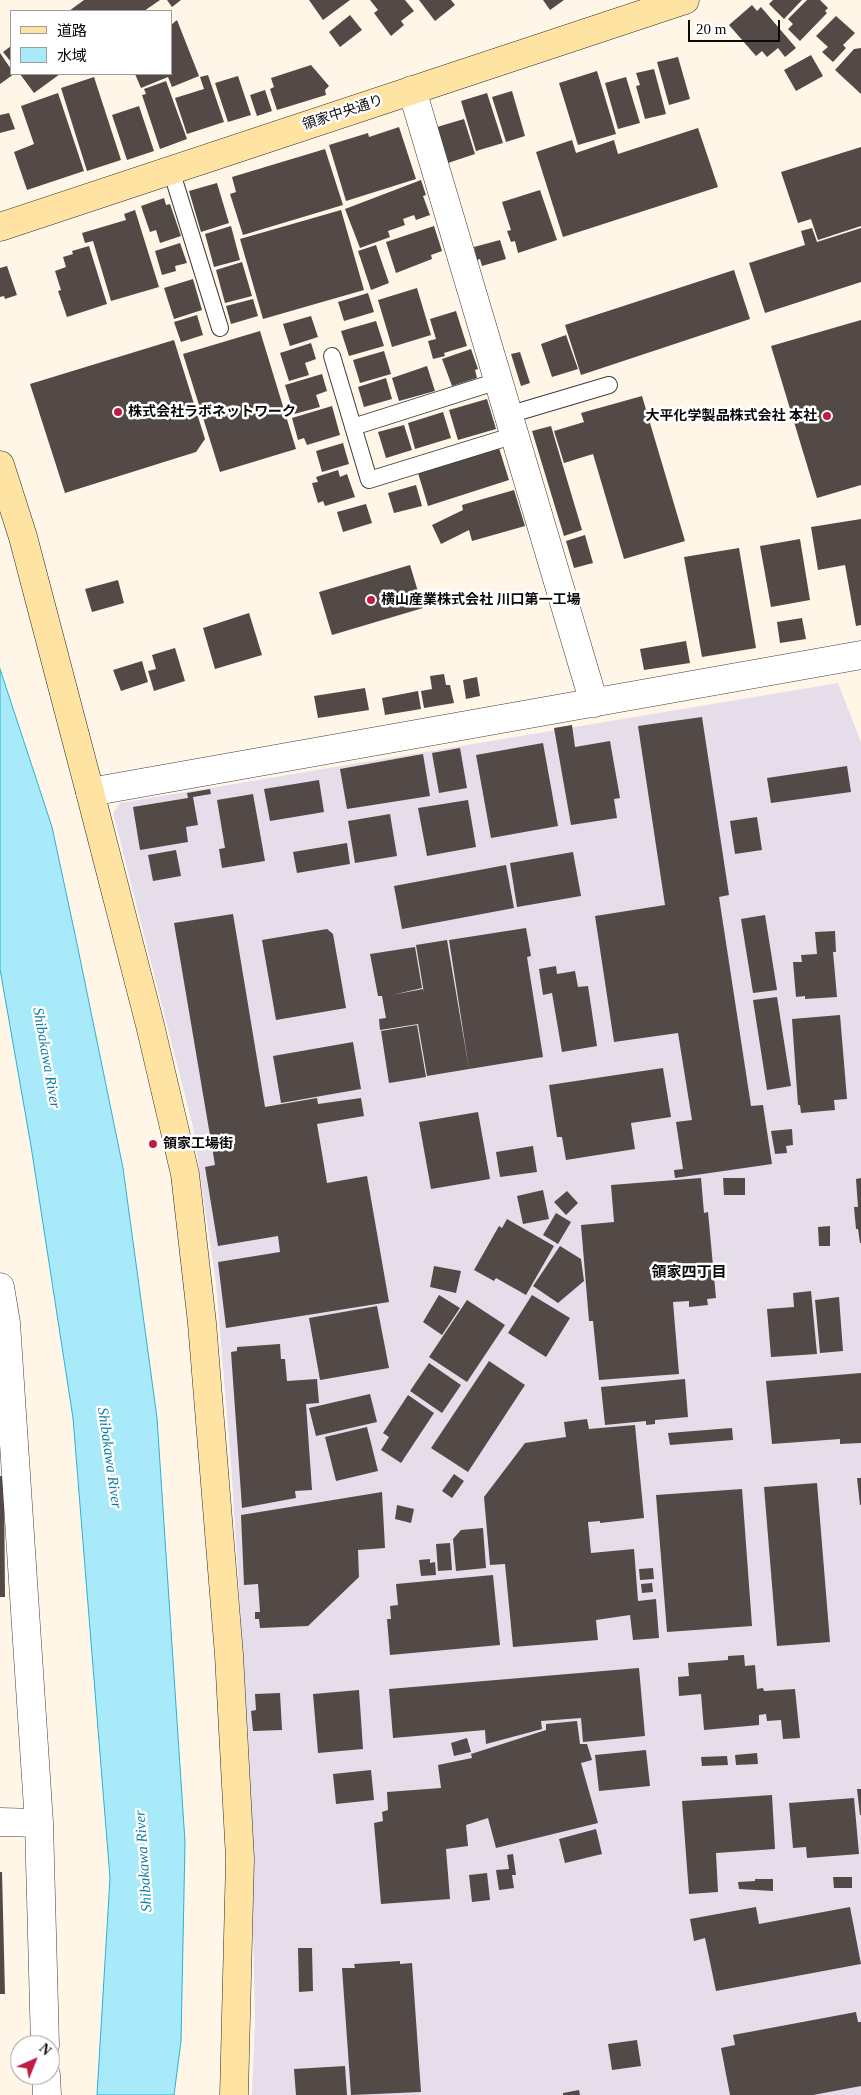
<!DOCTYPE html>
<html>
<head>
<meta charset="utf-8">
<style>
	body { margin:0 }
	#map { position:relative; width:861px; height:2095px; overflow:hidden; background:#fff6e7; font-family:"Times New Roman","Noto Sans JP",serif }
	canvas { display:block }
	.legend { position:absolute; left:10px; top:10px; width:162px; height:65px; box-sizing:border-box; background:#fff; border:1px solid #9d9d9d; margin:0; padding:6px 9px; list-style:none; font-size:15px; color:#0a0a0a }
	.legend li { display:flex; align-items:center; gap:10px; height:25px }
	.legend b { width:25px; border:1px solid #9d9d9d }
	.north { position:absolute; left:10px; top:2035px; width:50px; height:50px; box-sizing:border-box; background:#fff; border:1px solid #9d9d9d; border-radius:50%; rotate:44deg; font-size:14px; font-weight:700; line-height:20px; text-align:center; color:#0a0a0a }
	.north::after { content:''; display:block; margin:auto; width:18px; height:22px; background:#c01c42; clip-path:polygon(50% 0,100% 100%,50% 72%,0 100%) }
	.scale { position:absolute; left:688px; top:20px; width:92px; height:22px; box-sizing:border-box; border:2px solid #0a0a0a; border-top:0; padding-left:6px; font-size:15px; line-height:18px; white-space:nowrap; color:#0a0a0a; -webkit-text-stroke:4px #fff; paint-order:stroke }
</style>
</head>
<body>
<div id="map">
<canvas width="861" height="2095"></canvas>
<ul class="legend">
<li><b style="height:6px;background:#ffe3a2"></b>道路</li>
<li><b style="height:14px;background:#a8eaf9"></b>水域</li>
</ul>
<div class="north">N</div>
<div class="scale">20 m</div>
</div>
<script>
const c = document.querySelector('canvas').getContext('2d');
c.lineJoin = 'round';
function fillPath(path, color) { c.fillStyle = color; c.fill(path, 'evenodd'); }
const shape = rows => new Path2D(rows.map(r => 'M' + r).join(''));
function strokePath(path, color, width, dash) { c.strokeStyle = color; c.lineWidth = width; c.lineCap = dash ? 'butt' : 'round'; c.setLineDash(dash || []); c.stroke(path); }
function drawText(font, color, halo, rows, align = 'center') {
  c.font = font + ' "Times New Roman","Noto Sans JP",serif'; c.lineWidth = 5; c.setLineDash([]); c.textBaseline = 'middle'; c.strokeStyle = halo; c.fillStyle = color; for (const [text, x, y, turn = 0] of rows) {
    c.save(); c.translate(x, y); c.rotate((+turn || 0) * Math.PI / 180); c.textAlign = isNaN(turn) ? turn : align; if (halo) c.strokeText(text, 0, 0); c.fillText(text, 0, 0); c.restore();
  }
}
const industrial = shape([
	[838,683,861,742,861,2095,252,2095,255,2021,249,1749,231,1463,216,1283,193,1127,113,813,120,803]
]);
const water = shape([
	[0,669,52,827,76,939,123,1168,157,1418,185,1842,181,2041,174,2095,97,2095,110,1878,73,1418,31,1146,0,969,0,669]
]);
const building = shape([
	[84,0,160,0,144,11,69,11],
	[167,0,181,0,172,7],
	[309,0,350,0,323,20],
	[370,0,405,0,414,11,401,21,404,25,391,36,374,13,378,10],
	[419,0,451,0,455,5,435,21],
	[543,0,564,0,550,10],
	[773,0,802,0,784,19,769,4],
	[807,0,820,0,828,8,825,11,827,13,800,41,788,29,793,24,788,19],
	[752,5,757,11,761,7,796,48,785,57,778,48,767,57,762,51,756,56,729,25],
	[350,15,362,30,340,47,329,32],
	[836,16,855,33,843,45,846,48,833,62,822,52,828,47,816,36],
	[177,20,199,76,172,87,168,77,141,88,135,74,171,74,171,25],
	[11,46,11,62,3,52],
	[861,48,861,94,835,70,854,49],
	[0,53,11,69,11,74,14,74,0,84],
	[811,55,823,76,796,91,784,70],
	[678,57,690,99,669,105,657,62],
	[311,65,329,86,325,90,326,95,277,110,270,89,274,87,271,78],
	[654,69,666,114,645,119,636,86,640,85,636,73],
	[597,71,616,134,578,145,559,83],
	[20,74,60,74,34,93],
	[208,75,224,122,187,134,175,98,204,89,200,77],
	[238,76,251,115,228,122,215,83],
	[94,77,121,160,87,171,61,88],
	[626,77,640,123,618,129,605,83],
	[166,81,187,139,160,149,142,95,146,94,144,89],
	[265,90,272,111,257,116,250,95],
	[512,91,525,136,506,142,492,97],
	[58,93,84,171,27,190,14,152,34,144,21,106],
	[487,93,503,143,476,151,461,101],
	[139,106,154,151,127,160,112,115],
	[9,113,15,129,0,133,0,115],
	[464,119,475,154,448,163,437,127],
	[399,127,416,179,346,201,329,145,368,133,369,137],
	[698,128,718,187,563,237,536,152,572,140,576,153,614,140,618,154],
	[861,147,861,226,818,240,811,219,798,223,781,172],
	[325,149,343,205,243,235,230,194,236,192,232,177],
	[421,180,426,195,423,196,430,215,416,220,414,215,403,219,405,225,388,231,390,237,360,248,345,209],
	[217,183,229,223,201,232,189,191],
	[540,190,557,240,518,253,515,241,511,242,507,231,511,230,502,202],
	[164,198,166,205,170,204,181,236,160,243,156,230,150,232,141,206],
	[135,210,159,287,111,301,93,241,85,243,82,233,126,220,124,214],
	[341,210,364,290,263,319,240,239],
	[231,226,240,260,214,267,205,234],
	[434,226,442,251,431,255,432,259,396,273,386,242],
	[812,228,817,242,861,228,861,282,765,313,749,263,805,245,801,231],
	[500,240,506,259,482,266,480,259,477,260,474,247],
	[180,243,187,263,175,266,176,271,162,275,155,251],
	[376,245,389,283,371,290,358,251],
	[89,246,107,304,67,317,58,291,61,290,55,271,66,267,63,257,73,254,72,251],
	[242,262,252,296,225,303,216,270],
	[7,266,17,295,5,299,4,296,0,297,0,268],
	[734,270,750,319,581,375,565,325],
	[193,279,202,310,174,319,164,288],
	[417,288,431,335,392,347,378,300],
	[368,293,374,312,344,321,338,302],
	[253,299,258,316,231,324,226,306],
	[456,311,467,346,444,353,445,356,433,359,428,341,436,339,430,319],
	[197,315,203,335,181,342,174,322],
	[311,316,318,337,290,346,283,324],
	[861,320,861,485,817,498,771,346],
	[376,321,384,346,349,356,341,331],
	[260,331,296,449,220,472,183,354],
	[566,335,578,369,552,377,541,344],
	[174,340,205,439,196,452,65,493,30,384],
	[311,343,316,359,305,363,309,375,289,381,280,353],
	[471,349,478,369,475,370,477,378,452,386,442,359],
	[384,351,391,374,360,383,353,360],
	[520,352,530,383,521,386,511,354],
	[427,366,435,391,399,401,392,378],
	[322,374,327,391,316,395,320,407,294,414,285,385],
	[386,378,392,399,364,407,358,387],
	[642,396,685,541,624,559,593,454,564,463,554,431,584,422,581,413],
	[487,399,496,429,458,440,449,410],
	[332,406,340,435,307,445,304,438,298,440,292,418],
	[443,412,451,438,415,449,408,423],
	[404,425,412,450,386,458,378,432],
	[551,426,582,530,564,536,532,431],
	[343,443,349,464,322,472,316,451],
	[499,448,509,480,428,506,418,473],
	[338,470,340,477,347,474,355,497,325,506,323,501,318,503,312,483,318,482,316,477],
	[416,485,422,506,394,513,388,493],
	[514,490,525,526,472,541,469,530,441,544,432,525,463,510,462,505],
	[366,504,372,523,343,532,337,512],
	[861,519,861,625,856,626,845,565,818,570,811,527],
	[585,535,593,563,574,568,566,541],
	[800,539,810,600,771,607,760,546],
	[739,548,756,648,702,657,684,557],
	[410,565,423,608,332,635,319,592],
	[118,580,124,603,92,612,85,589],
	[249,613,262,655,215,669,203,628],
	[802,618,806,639,780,643,777,622],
	[686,641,690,663,644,670,640,649],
	[175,648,185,681,154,691,148,671,156,669,152,655],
	[142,661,148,682,121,691,113,670],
	[444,674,446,685,450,685,454,703,424,708,421,691,432,689,430,676],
	[477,677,480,696,466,699,463,680],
	[365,688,369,710,318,718,314,696],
	[418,691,421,709,385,715,382,698],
	[702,717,729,895,719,897,751,1106,763,1105,772,1164,675,1178,674,1170,683,1169,676,1122,692,1120,678,1033,614,1042,595,916,665,905,638,726],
	[572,725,575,747,610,741,620,798,614,799,617,818,571,825,554,728],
	[543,743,558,826,491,838,476,755],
	[460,748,467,788,439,793,432,753],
	[423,754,430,796,347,809,340,769],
	[847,766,851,792,771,803,767,778],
	[319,780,324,812,270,821,264,789],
	[210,789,211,794,193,797,198,825,186,827,188,842,140,850,133,807,188,798,187,793],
	[253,794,265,861,222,868,219,849,225,848,217,800],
	[468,800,476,847,427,856,418,808],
	[390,814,397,856,355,863,348,821],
	[757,817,762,850,735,854,730,821],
	[347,843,350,864,297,873,293,852],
	[176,850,181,876,153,881,148,855],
	[573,852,581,896,517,907,510,863],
	[506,865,514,908,402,929,394,886],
	[233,914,265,1107,317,1098,318,1104,361,1098,364,1116,317,1124,327,1183,367,1176,389,1302,226,1328,218,1262,280,1252,278,1236,218,1246,205,1167,215,1165,174,923],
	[765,915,777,990,753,993,741,919],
	[526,928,531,956,527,957,543,1057,469,1069,449,940],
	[327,929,333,934,346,1008,276,1020,262,940],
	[835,931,836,952,833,952,837,997,805,999,805,996,796,997,793,962,802,962,801,955,817,954,815,932],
	[447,940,469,1069,427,1076,418,1024,380,1030,379,1019,386,1018,382,996,378,996,370,954,415,947,422,988,392,995,423,989,424,993,416,945],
	[556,966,557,974,575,971,578,987,588,986,597,1046,562,1052,552,993,543,995,539,969],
	[777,997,791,1086,767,1090,753,1000],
	[840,1015,847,1099,834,1100,835,1110,801,1113,800,1105,798,1105,792,1019],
	[417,1025,426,1077,389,1083,381,1031],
	[353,1042,361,1089,281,1103,273,1056],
	[663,1068,671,1117,631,1123,635,1149,566,1160,562,1137,557,1137,549,1085],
	[478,1112,490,1179,431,1189,419,1122],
	[792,1129,793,1145,786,1146,787,1153,775,1154,771,1131],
	[533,1146,537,1172,500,1177,496,1152],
	[701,1178,704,1213,708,1212,716,1298,707,1299,708,1305,689,1307,689,1301,673,1302,679,1374,599,1380,593,1321,589,1321,581,1225,614,1222,611,1185],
	[723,1178,745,1178,745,1195,724,1195],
	[861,1178,861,1243,860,1243,858,1229,856,1229,854,1207,858,1207,856,1179],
	[543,1190,549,1219,523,1224,517,1196],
	[567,1191,578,1203,566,1215,554,1202],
	[556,1213,571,1222,558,1244,543,1235],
	[507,1219,554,1246,526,1295,496,1278,494,1281,474,1270,499,1226,502,1228],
	[830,1226,830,1246,819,1246,818,1227],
	[560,1246,581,1259,584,1281,558,1303,533,1286],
	[434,1266,461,1271,456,1293,430,1287],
	[811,1291,817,1354,771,1357,767,1309,794,1307,793,1293],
	[439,1295,460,1308,442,1335,423,1322],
	[532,1295,570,1318,546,1357,508,1333],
	[839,1297,843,1351,820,1353,815,1300],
	[467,1300,505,1325,467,1382,429,1357],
	[377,1306,389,1368,320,1380,309,1318],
	[280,1344,281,1359,285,1359,287,1381,317,1379,319,1403,306,1404,312,1490,295,1491,296,1498,242,1508,231,1352,237,1351,237,1347],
	[489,1361,525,1385,468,1472,431,1448],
	[429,1363,461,1385,442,1413,410,1391],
	[861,1373,861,1443,840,1444,840,1439,772,1444,766,1381],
	[685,1379,688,1417,655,1420,655,1424,646,1425,646,1421,605,1425,601,1387],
	[370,1394,377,1422,316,1436,309,1408],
	[408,1395,434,1413,401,1463,381,1450,389,1437,383,1433],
	[587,1419,589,1429,635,1425,644,1518,600,1523,600,1521,588,1522,591,1553,634,1549,638,1601,656,1599,659,1638,633,1640,630,1615,596,1620,598,1640,513,1647,505,1564,490,1565,484,1497,525,1443,566,1437,564,1422],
	[367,1427,378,1471,336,1481,325,1437],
	[732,1428,733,1440,670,1445,668,1433],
	[454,1474,464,1481,452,1498,442,1491],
	[0,1476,4,1476,5,1597,0,1597],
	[857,1478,861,1478,861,1505,860,1505],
	[817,1483,830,1642,777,1646,764,1487],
	[742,1489,752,1626,667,1632,656,1495],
	[382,1492,385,1548,358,1550,359,1577,308,1626,260,1628,259,1619,255,1619,255,1612,260,1612,258,1584,244,1585,241,1515],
	[397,1505,414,1509,411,1523,395,1519],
	[483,1528,486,1568,456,1571,453,1539,461,1530],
	[450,1543,452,1570,438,1571,436,1544],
	[430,1559,430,1563,435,1562,436,1575,421,1576,419,1560],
	[653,1568,654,1579,640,1580,639,1569],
	[493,1575,500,1645,390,1655,387,1619,391,1619,390,1606,398,1605,396,1584],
	[652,1583,653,1592,642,1593,641,1584],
	[744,1655,745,1666,755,1665,757,1689,763,1688,764,1691,795,1689,800,1738,783,1739,781,1720,767,1721,766,1714,759,1715,759,1725,704,1730,701,1694,679,1696,678,1677,689,1676,688,1663,728,1660,728,1656],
	[639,1668,645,1736,583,1742,581,1718,541,1721,542,1729,486,1744,485,1730,393,1738,389,1689],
	[359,1690,363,1749,318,1753,313,1694],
	[280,1693,282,1730,253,1731,251,1711,256,1710,255,1694],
	[577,1721,580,1744,587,1744,592,1760,581,1763,598,1823,496,1848,488,1818,466,1825,468,1846,446,1849,450,1899,381,1904,374,1823,383,1821,382,1812,388,1810,387,1792,441,1788,438,1765,472,1758,471,1754,546,1730,546,1724],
	[467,1738,471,1752,454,1756,451,1743],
	[646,1750,650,1786,599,1791,595,1755],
	[757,1753,758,1764,736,1765,735,1755],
	[727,1756,728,1765,702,1766,701,1757],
	[371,1770,374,1800,336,1804,333,1774],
	[857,1789,861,1789,861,1815,860,1815],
	[772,1795,775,1849,716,1853,718,1892,689,1894,682,1801],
	[854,1798,859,1854,807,1858,806,1847,793,1848,789,1803],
	[596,1829,602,1854,565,1863,559,1839],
	[513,1854,516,1875,512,1875,514,1888,499,1890,496,1870,509,1869,507,1855],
	[0,1872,2,1872,5,1994,0,1994],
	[487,1873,490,1900,472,1902,469,1875],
	[833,1877,852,1877,852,1888,834,1888],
	[755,1879,773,1879,773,1891,739,1889,738,1882,755,1881],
	[756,1907,759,1924,850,1907,861,1964,716,1991,705,1938,694,1941,690,1919],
	[298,1948,312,1948,313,1991,299,1992],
	[400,1961,400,1964,412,1963,421,2092,351,2095,342,1968,355,1968,354,1964],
	[856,2012,858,2022,861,2022,861,2086,813,2095,730,2095,721,2048,735,2045,733,2035],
	[637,2040,641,2066,612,2070,608,2044],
	[345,2066,347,2095,296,2095,294,2069],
	[579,2090,580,2095,563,2095,563,2093]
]);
const lane = shape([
	[171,170,220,328],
	[332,356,369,480,515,435],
	[508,415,609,385],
	[353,427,498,381]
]);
const street = shape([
	[412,90,594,703],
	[90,792,861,655],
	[0,1287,6,1323,39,1823,45,2045],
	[0,1822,39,1823],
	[46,2075,47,2095]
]);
const secondary = shape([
	[0,227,685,0],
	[0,465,23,537,90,792,150,1025,185,1174,202,1323,229,1655,240,1859,234,2095]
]);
const markers = [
	[118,412,5,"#c01c42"],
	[827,416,5,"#c01c42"],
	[371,600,5,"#c01c42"],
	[153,1144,5,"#c01c42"]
];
const streetNames = [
	["領家中央通り",343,113,-18]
];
const poiNames = [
	["株式会社ラボネットワーク",128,412],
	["大平化学製品株式会社 本社",817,416,"right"],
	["横山産業株式会社 川口第一工場",381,600],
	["領家工場街",163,1144]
];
const waterNames = [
	["Shibakawa River",46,1058,80],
	["Shibakawa River",109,1458,82],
	["Shibakawa River",144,1861,-94]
];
const neighbourhoodNames = [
	["領家四丁目",689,1273]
];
fillPath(industrial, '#e6ddea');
fillPath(water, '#a8eaf9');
strokePath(water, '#2cb0d4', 1);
fillPath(building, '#534946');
strokePath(lane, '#3d3d3d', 18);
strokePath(street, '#3d3d3d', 29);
strokePath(secondary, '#2c2c2c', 29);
strokePath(lane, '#fff', 16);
strokePath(street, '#fff', 28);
strokePath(secondary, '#ffe3a2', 28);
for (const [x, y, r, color] of markers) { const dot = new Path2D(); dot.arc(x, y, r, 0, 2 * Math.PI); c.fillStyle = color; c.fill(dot); strokePath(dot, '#fff', 2); }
drawText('14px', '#0a0a0a', '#fff', streetNames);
drawText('bold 14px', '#0a0a0a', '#fff', poiNames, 'left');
drawText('italic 15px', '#0e7ca1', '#fff', waterNames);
drawText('bold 15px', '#0a0a0a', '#fff', neighbourhoodNames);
</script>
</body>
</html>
